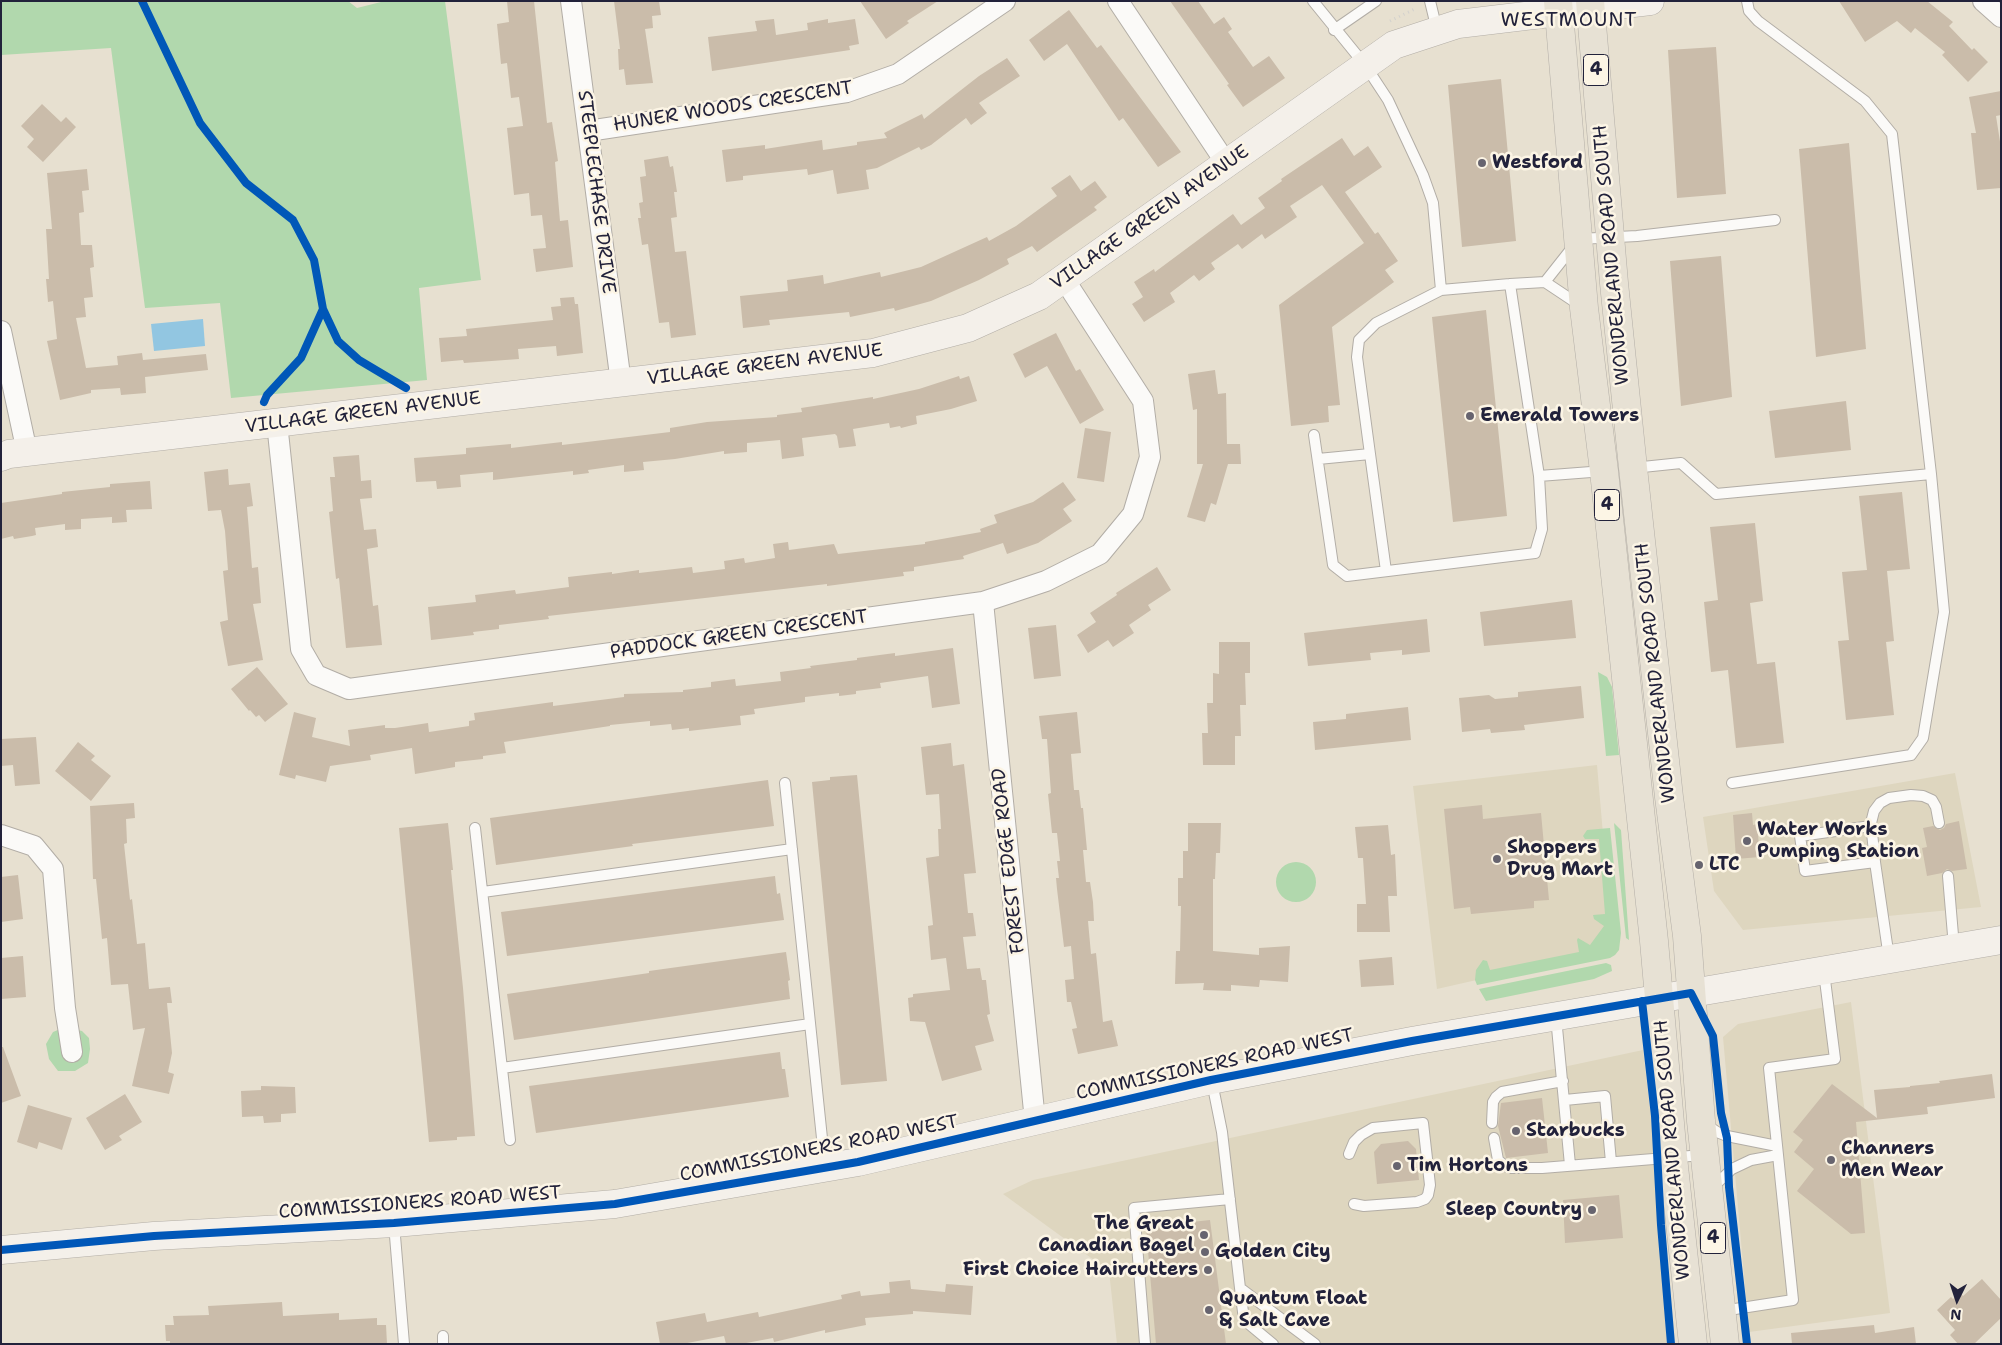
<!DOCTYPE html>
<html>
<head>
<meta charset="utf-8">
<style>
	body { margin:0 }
	#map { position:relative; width:2002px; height:1345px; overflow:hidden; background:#e7e0d0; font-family:"Shantell Sans",sans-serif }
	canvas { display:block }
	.frame { position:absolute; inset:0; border:2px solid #22223b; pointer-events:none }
	.north { position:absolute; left:1932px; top:1275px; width:50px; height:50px; -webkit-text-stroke:4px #fcf5e5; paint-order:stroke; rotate:184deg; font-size:14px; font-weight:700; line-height:20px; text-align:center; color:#22223b }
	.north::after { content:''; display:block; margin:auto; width:18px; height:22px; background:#22223b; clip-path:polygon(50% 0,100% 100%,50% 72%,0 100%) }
</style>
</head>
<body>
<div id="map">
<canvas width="2002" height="1345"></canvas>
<div class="frame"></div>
<div class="north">N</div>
</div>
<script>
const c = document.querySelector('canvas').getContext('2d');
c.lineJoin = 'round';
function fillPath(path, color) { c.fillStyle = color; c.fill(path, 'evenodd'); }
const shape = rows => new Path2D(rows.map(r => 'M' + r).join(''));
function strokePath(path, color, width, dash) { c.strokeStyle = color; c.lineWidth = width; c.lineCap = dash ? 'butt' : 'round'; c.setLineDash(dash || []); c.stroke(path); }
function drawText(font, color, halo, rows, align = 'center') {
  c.font = font + ' "Shantell Sans",sans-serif'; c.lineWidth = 5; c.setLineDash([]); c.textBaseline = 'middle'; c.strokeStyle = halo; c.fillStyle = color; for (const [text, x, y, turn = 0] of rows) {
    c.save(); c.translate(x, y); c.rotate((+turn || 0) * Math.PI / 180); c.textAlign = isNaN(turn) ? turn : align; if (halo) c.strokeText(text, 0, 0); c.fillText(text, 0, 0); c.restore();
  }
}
const built = shape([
	[1597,765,1613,949,1437,989,1413,786],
	[1955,773,1981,907,1743,930,1714,891,1703,817],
	[1851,1002,1890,1313,1749,1332,1723,1037,1738,1024],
	[1643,1050,1653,1134,1667,1344,1117,1344,1109,1271,1003,1194,1033,1180]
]);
const green = shape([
	[1,1,348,1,357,8,385,1,445,1,481,280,419,288,427,380,231,398,220,303,145,308,111,48,1,55],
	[1598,672,1607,677,1612,687,1619,755,1606,756],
	[1614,823,1621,830,1629,940,1626,938],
	[1610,828,1621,933,1619,950,1615,955,1610,958,1477,985,1475,980,1476,970,1483,960,1487,961,1490,970,1579,952,1577,940,1578,938,1590,945,1604,926,1594,919,1593,915,1605,914,1599,839,1585,839,1583,836,1587,830],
	'1276 882a20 20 0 1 1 40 0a20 20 0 1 1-40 0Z',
	[1606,963,1611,965,1612,971,1594,979,1486,1001,1479,989],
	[65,1027,82,1031,89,1038,90,1049,88,1063,75,1071,58,1071,49,1059,46,1044,53,1032]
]);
const water = shape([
	[203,319,205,346,154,351,151,324]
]);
const building = shape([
	[507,1,534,1,547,123,552,122,558,161,555,162,560,221,568,220,573,267,536,272,533,249,546,248,542,215,531,216,529,193,514,195,507,128,523,126,519,97,511,98,507,63,501,64,497,24,509,22],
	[614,1,659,1,661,15,652,16,653,28,645,29,653,83,626,85,624,69,619,70,618,49,620,49],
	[860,1,938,1,907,21,909,23,886,39],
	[1170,1,1198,1,1214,24,1224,17,1232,29,1228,32,1253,67,1269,56,1285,78,1243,107,1227,85,1229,84],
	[1839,1,1927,1,1953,22,1949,26,1972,50,1974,48,1988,62,1968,82,1942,55,1945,52,1915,28,1911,33,1897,21,1865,42],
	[1069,10,1097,48,1101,45,1181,152,1158,167,1123,118,1119,121,1067,44,1044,61,1029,40],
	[774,19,776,35,808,30,807,23,828,19,828,23,855,19,859,44,849,46,850,50,712,71,708,37,757,31,755,21],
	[1716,47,1726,194,1677,198,1668,50],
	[1007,58,1020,76,979,103,987,113,971,125,966,118,931,145,921,150,919,147,877,168,866,170,869,189,837,194,833,170,808,175,807,169,743,176,743,180,726,182,722,150,765,145,765,149,822,140,823,150,857,145,857,142,887,138,884,133,922,114,924,119,979,76],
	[1501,79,1516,241,1462,247,1448,85],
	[2001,91,2001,115,1996,116,2001,148,2001,188,1977,190,1971,133,1976,133,1969,97],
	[42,104,61,122,66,117,76,127,43,162,27,147,34,139,21,126],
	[1342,138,1354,156,1368,146,1382,167,1345,192,1375,234,1378,232,1398,261,1385,270,1394,282,1332,327,1340,405,1328,406,1329,422,1291,426,1279,305,1364,243,1322,185,1290,206,1297,217,1265,239,1262,234,1242,249,1238,244,1211,263,1215,269,1199,281,1194,275,1170,293,1175,302,1144,322,1132,304,1143,297,1134,282,1154,269,1155,272,1233,214,1241,225,1265,208,1258,198,1282,181,1281,179],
	[1849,143,1866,349,1816,357,1799,149],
	[668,156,670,167,673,166,677,192,674,192,677,217,671,218,675,252,686,251,696,335,671,338,669,322,659,323,648,244,642,245,638,218,641,218,639,203,643,202,640,177,646,176,644,160],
	[87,169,89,190,82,191,84,212,79,213,81,245,92,245,94,267,90,268,93,297,84,298,86,317,76,318,86,368,118,365,117,356,142,353,143,360,206,354,208,370,145,377,146,393,121,395,120,388,91,390,91,393,60,400,47,341,57,339,53,301,48,302,46,279,49,279,46,229,52,229,47,173],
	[1070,175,1081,191,1095,181,1107,197,1094,207,1097,210,1037,252,1032,246,1007,259,1009,264,979,280,931,301,895,311,894,308,850,317,849,312,769,320,770,325,743,328,740,296,788,291,787,280,823,275,824,284,880,272,881,277,921,267,987,237,989,241,1016,226,1057,196,1051,188],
	[1721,256,1732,397,1681,406,1670,261],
	[574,297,575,304,578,304,583,353,557,356,556,346,518,349,519,359,464,363,463,360,441,362,439,338,467,336,466,329,553,320,551,307,561,306,560,298],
	[1486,310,1507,516,1453,522,1432,317],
	[1056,333,1076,371,1080,369,1104,410,1080,424,1047,366,1025,378,1013,354],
	[1215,370,1218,394,1226,393,1227,444,1240,444,1241,464,1228,464,1216,505,1211,503,1205,522,1187,517,1203,464,1197,464,1197,409,1193,410,1188,374],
	[959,376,960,379,969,376,977,401,951,409,916,416,917,424,901,428,900,426,890,428,889,423,853,429,856,446,839,448,837,436,835,434,802,438,804,456,782,459,780,440,747,443,747,452,724,454,724,451,675,459,643,462,644,470,624,472,624,465,588,470,589,473,573,475,573,471,493,480,493,472,460,475,461,487,437,489,436,481,416,482,414,458,466,454,466,448,511,444,511,448,562,442,562,445,670,432,670,428,707,422,777,417,777,415,802,412,801,408,873,397,873,399,919,389],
	[1846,401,1851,450,1775,458,1769,411],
	[1085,428,1111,432,1104,482,1077,478],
	[359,455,361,481,371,480,372,498,360,499,364,530,376,529,378,547,367,549,373,606,378,605,382,645,346,648,339,578,336,579,329,512,333,511,330,477,335,477,333,457],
	[228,469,229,485,250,483,253,506,247,507,252,568,258,567,261,603,253,604,263,660,228,666,220,622,228,620,223,571,228,570,225,531,221,510,208,511,204,472],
	[150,481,152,509,126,510,127,522,112,523,112,517,81,519,81,529,65,530,65,524,35,528,36,535,32,536,14,539,13,536,1,539,1,503,62,494,62,492,110,487,110,484],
	[1063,482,1076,500,1063,509,1072,521,1038,543,1007,554,1003,543,963,556,964,559,914,567,914,571,903,572,904,576,827,586,827,584,548,616,549,619,499,625,499,629,473,632,474,635,431,640,428,607,476,602,475,595,515,590,516,594,569,587,568,577,612,572,612,574,639,570,639,573,692,567,693,573,725,569,724,561,744,558,745,563,775,558,773,544,788,542,789,550,834,544,838,554,925,544,925,542,981,532,980,529,997,523,994,515,1033,502],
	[1902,492,1910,569,1887,571,1894,641,1886,642,1894,715,1846,720,1838,641,1849,640,1842,572,1867,570,1859,496],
	[1755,523,1763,601,1750,603,1757,664,1775,662,1784,743,1736,748,1728,670,1711,672,1704,602,1718,600,1710,527],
	[1157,567,1171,590,1148,605,1151,610,1129,625,1134,633,1113,647,1108,640,1088,653,1077,635,1096,622,1090,613,1117,595,1116,593],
	[1572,600,1576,638,1484,646,1480,612],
	[1427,619,1430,652,1402,655,1402,650,1370,653,1371,660,1308,666,1304,633],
	[1056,625,1061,676,1034,679,1028,628],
	[1219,642,1250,642,1250,673,1245,673,1246,705,1240,705,1241,736,1235,736,1235,765,1203,765,1202,733,1208,733,1207,703,1213,703,1213,673,1219,674],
	[953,648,960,704,932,708,928,676,880,683,881,688,856,691,856,694,839,696,839,693,805,697,805,702,754,709,755,714,740,716,741,725,689,731,689,728,672,730,671,724,650,726,650,721,610,725,610,726,504,742,506,753,483,756,483,759,455,762,455,767,415,774,412,748,370,755,371,760,330,766,326,782,296,775,295,779,279,775,294,712,316,718,312,737,350,746,348,730,385,725,385,728,395,728,428,723,429,732,469,726,469,721,475,720,474,713,553,702,553,706,624,697,624,694,683,692,683,690,711,687,711,682,735,679,736,686,781,681,780,672,811,668,810,666,857,660,857,658,895,653,895,656],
	[257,667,288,704,265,722,259,715,256,717,250,710,249,711,231,689],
	[1581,686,1584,718,1524,725,1525,730,1491,733,1490,729,1462,732,1459,698,1489,695,1495,699,1518,697,1518,692],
	[1408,707,1411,740,1315,750,1313,722,1346,719,1346,714],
	[1077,712,1081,753,1071,754,1074,790,1079,790,1081,808,1083,808,1087,850,1083,850,1086,882,1090,882,1093,902,1094,921,1088,921,1091,954,1096,953,1103,1022,1112,1020,1118,1046,1078,1054,1072,1029,1077,1028,1071,1002,1067,1002,1065,980,1074,979,1071,946,1064,947,1057,889,1056,878,1059,878,1057,861,1060,861,1057,833,1052,833,1048,794,1051,793,1047,739,1042,739,1039,716],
	[36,737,40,784,15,786,13,765,1,766,1,739],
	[78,742,95,756,91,760,111,776,91,801,55,771],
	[951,743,953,766,964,764,976,873,964,874,968,913,973,913,976,936,963,937,967,969,980,968,982,980,986,980,990,1014,987,1015,994,1041,975,1046,982,1070,942,1081,925,1022,910,1021,908,998,913,997,913,994,950,990,946,958,931,960,928,926,933,925,926,858,939,856,938,829,941,829,939,794,926,795,921,747],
	[857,775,887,1081,841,1085,812,782,830,780,830,777],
	[768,780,774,826,632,844,633,846,496,865,490,818],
	[134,803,135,818,126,819,127,843,124,844,130,900,132,899,137,944,145,943,149,989,170,987,172,1003,167,1003,172,1053,168,1072,174,1074,169,1094,132,1086,145,1028,133,1030,128,984,111,985,107,938,102,939,96,879,93,879,90,806],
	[1482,805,1483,819,1541,813,1549,900,1534,901,1534,908,1471,914,1470,907,1454,909,1444,809],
	[1752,813,1753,825,1757,824,1760,857,1736,859,1733,815],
	[1959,821,1967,869,1952,871,1947,869,1942,873,1927,876,1922,848,1927,847,1923,828,1933,826,1940,830,1944,828,1946,824],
	[448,823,453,870,451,870,463,988,475,1136,457,1137,457,1140,429,1142,399,828],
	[1188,823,1221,823,1220,853,1216,853,1215,879,1213,879,1213,951,1259,955,1259,948,1290,946,1288,982,1260,980,1259,987,1231,985,1231,991,1203,990,1204,983,1175,984,1176,951,1180,951,1181,906,1178,906,1178,878,1183,878,1183,851,1188,851],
	[1388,825,1391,855,1395,854,1397,896,1388,896,1390,932,1357,932,1357,904,1366,904,1363,858,1358,858,1355,827],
	[18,875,23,919,1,922,1,877],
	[775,876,777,894,780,893,784,920,507,956,501,912],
	[786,952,790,980,788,981,790,999,514,1040,507,994,649,973,649,971],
	[23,956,26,997,1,999,1,958],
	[1392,957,1394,985,1361,987,1359,960],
	[1,1047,3,1047,21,1096,1,1103],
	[780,1052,782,1069,785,1069,789,1097,536,1133,529,1086],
	[1992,1074,1995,1098,1927,1107,1928,1114,1856,1122,1865,1233,1851,1234,1797,1191,1814,1169,1794,1152,1803,1140,1793,1132,1832,1084,1877,1118,1874,1090,1910,1087,1910,1086,1940,1083,1939,1081],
	[261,1086,295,1087,296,1113,281,1114,281,1122,264,1123,263,1116,242,1117,241,1091,261,1090],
	[125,1094,142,1122,119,1136,122,1140,105,1150,86,1118],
	[1542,1098,1548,1153,1506,1158,1498,1126,1501,1103],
	[28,1105,72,1118,62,1150,39,1142,37,1149,17,1142],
	[1408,1141,1416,1149,1419,1180,1377,1184,1374,1152,1381,1144],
	[1619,1195,1623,1238,1565,1243,1563,1200],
	[1210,1220,1226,1344,1156,1344,1146,1227],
	[1982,1279,2001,1300,2001,1318,1974,1344,1958,1344,1950,1335,1955,1330,1937,1310,1951,1297,1953,1299,1960,1293,1963,1296],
	[910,1280,911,1289,945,1292,946,1284,973,1286,971,1315,913,1311,913,1314,865,1318,866,1325,825,1333,825,1330,774,1342,773,1338,741,1344,726,1344,724,1336,682,1344,660,1344,656,1322,705,1313,707,1322,758,1312,759,1317,842,1299,841,1295,860,1291,861,1296,890,1293,889,1282],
	[282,1302,283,1316,339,1313,339,1320,377,1318,377,1325,386,1325,387,1344,170,1344,170,1341,166,1341,165,1325,174,1325,173,1316,209,1315,208,1306],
	[1874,1325,1875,1333,1914,1327,1916,1344,1792,1344,1791,1333]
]);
const path = shape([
	[1390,21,1417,8]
]);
const lane = shape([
	[1313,1,1365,65,1388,100,1423,175,1433,203,1441,290,1510,284],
	[1430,1,1437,30],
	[1334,30,1376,1],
	[1545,282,1579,239,1637,236,1775,220],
	[1314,435,1333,565,1347,576,1535,553,1542,529,1539,476,1604,471],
	[1370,454,1386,571],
	[1318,459,1370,454,1357,357,1359,340,1376,323,1441,290],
	[1633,468,1681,463,1716,494,1931,474],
	[1539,476,1510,284,1545,282,1581,306],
	[785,783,825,1167],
	[1732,783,1911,755,1923,738,1944,612,1931,474,1892,134,1865,101,1758,21,1749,11,1747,1],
	[1871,826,1800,836,1805,871,1875,862,1889,958],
	[475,828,510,1140],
	[1875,862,1871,823,1874,811,1880,803,1889,798,1911,795,1923,796,1932,800,1936,807,1939,823],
	[1948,876,1954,947],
	[483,892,792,849],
	[1556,1017,1570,1165],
	[502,1068,810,1024],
	[1212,1082,1222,1132,1240,1288,1315,1344],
	[1565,1100,1605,1096,1611,1162],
	[1492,1123,1493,1102,1496,1097,1502,1092,1563,1081],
	[1705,1124,1717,1132,1727,1136,1777,1146],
	[1494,1138,1498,1160,1505,1166,1511,1168,1542,1168,1703,1155],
	[1349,1154,1354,1142,1361,1135,1373,1128,1423,1123,1430,1185,1428,1195,1425,1199,1417,1202,1364,1206,1354,1204],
	[1711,1189,1732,1169,1751,1160,1778,1155],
	[394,1224,404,1344],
	[1240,1288,1244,1320,1273,1344],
	[1722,1311,1793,1300,1769,1068,1835,1059,1824,972],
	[443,1336,443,1344],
	[1145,1344,1134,1208,1230,1199]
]);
const street = shape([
	[571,1,621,383],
	[1118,1,1226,163],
	[1983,1,2001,17],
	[588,131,847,92,898,74,1005,1],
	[1,331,27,452],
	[277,423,301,649,316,675,349,689,983,602,1046,581,1100,554,1133,514,1150,457,1143,401,1064,279],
	[983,602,1035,1121],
	[1,835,34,846,53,869,65,1008,72,1052]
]);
const secondary = shape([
	[1,457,9,454,873,353,968,328,1039,296,1394,45,1458,24,1650,1],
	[1,1250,154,1236,394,1223,615,1204,858,1162,1211,1080,1412,1041,2001,940]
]);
const primary = shape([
	[1558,1,1584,308,1604,471,1654,941,1673,1157,1693,1344],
	[1590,1,1614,283,1633,468,1669,797,1687,936,1701,1121,1725,1344]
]);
const cycleway = shape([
	[142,1,200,123,246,183,293,220,314,260,323,309,301,358,267,395,264,402],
	[323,309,338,341,359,360,406,388],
	[1642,1001,1655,1116,1661,1225,1671,1344],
	[1,1250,154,1236,394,1223,615,1204,858,1162,1211,1080,1412,1041,1691,993,1713,1036,1721,1113,1727,1138,1729,1187,1747,1344]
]);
const markers = [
	[1482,163,5,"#67646f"],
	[1470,416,5,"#67646f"],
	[1747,841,5,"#67646f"],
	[1497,859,5,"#67646f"],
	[1699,865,5,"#67646f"],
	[1516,1131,5,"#67646f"],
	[1831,1160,5,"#67646f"],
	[1397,1166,5,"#67646f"],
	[1592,1210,5,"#67646f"],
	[1204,1235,5,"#67646f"],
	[1205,1252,5,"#67646f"],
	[1208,1270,5,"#67646f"],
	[1209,1310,5,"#67646f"]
];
const shields = [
	[1596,70,25],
	[1607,505,25],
	[1713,1238,25]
];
const shieldNames = [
	["4",1596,70],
	["4",1607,505],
	["4",1713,1238]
];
const streetNames = [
	["HUNER WOODS CRESCENT",733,107,-9],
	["STEEPLECHASE DRIVE",596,192,83],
	["VILLAGE GREEN AVENUE",1150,218,-35],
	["WONDERLAND ROAD SOUTH",1612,255,-95],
	["VILLAGE GREEN AVENUE",765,365,-7],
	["VILLAGE GREEN AVENUE",363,413,-7],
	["PADDOCK GREEN CRESCENT",739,635,-8],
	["WONDERLAND ROAD SOUTH",1656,673,-96],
	["FOREST EDGE ROAD",1009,861,-96],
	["COMMISSIONERS ROAD WEST",1215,1065,-12],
	["COMMISSIONERS ROAD WEST",819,1149,-11],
	["WONDERLAND ROAD SOUTH",1673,1150,-95],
	["COMMISSIONERS ROAD WEST",420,1203,-4]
];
const poiNames = [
	["Westford",1492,163],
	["Emerald Towers",1480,416],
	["Water Works",1757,830],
	["Pumping Station",1757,852],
	["Shoppers",1507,848],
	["Drug Mart",1507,870],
	["LTC",1709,865],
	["Starbucks",1526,1131],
	["Channers",1841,1149],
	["Men Wear",1841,1171],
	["Tim Hortons",1407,1166],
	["Sleep Country",1582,1210,"right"],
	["The Great",1194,1224,"right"],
	["Canadian Bagel",1194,1246,"right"],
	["Golden City",1215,1252],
	["First Choice Haircutters",1198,1270,"right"],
	["Quantum Float",1219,1299],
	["& Salt Cave",1219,1321]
];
const neighbourhoodNames = [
	["WESTMOUNT",1569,21]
];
fillPath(built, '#ded6bf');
fillPath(green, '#b1d8ad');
fillPath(water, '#92c6e1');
fillPath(building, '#cabcaa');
strokePath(lane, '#b2ada6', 12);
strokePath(street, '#b2ada6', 22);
strokePath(secondary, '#b2ada6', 29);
strokePath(primary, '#b2ada6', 29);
strokePath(path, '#d3d1cd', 3, [1, 4]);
strokePath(lane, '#fbfaf8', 10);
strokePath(street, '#fbfaf8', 20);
strokePath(secondary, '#f4f0ea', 28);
strokePath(primary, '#e7e1d4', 28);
strokePath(cycleway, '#0057b8', 8);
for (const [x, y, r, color] of markers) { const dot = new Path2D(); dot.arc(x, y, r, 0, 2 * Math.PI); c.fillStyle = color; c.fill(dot); strokePath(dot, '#fcf5e5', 2); }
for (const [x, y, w] of shields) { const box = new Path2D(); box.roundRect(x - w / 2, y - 15.5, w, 31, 4); c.fillStyle = '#fcf5e5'; c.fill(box); strokePath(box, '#22223b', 1); }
drawText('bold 18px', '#22223b', null, shieldNames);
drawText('19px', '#22223b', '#fcf5e5', streetNames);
drawText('bold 19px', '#22223b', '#fcf5e5', poiNames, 'left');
c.letterSpacing = '1px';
drawText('20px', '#22223b', '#fcf5e5', neighbourhoodNames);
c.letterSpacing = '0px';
</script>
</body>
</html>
